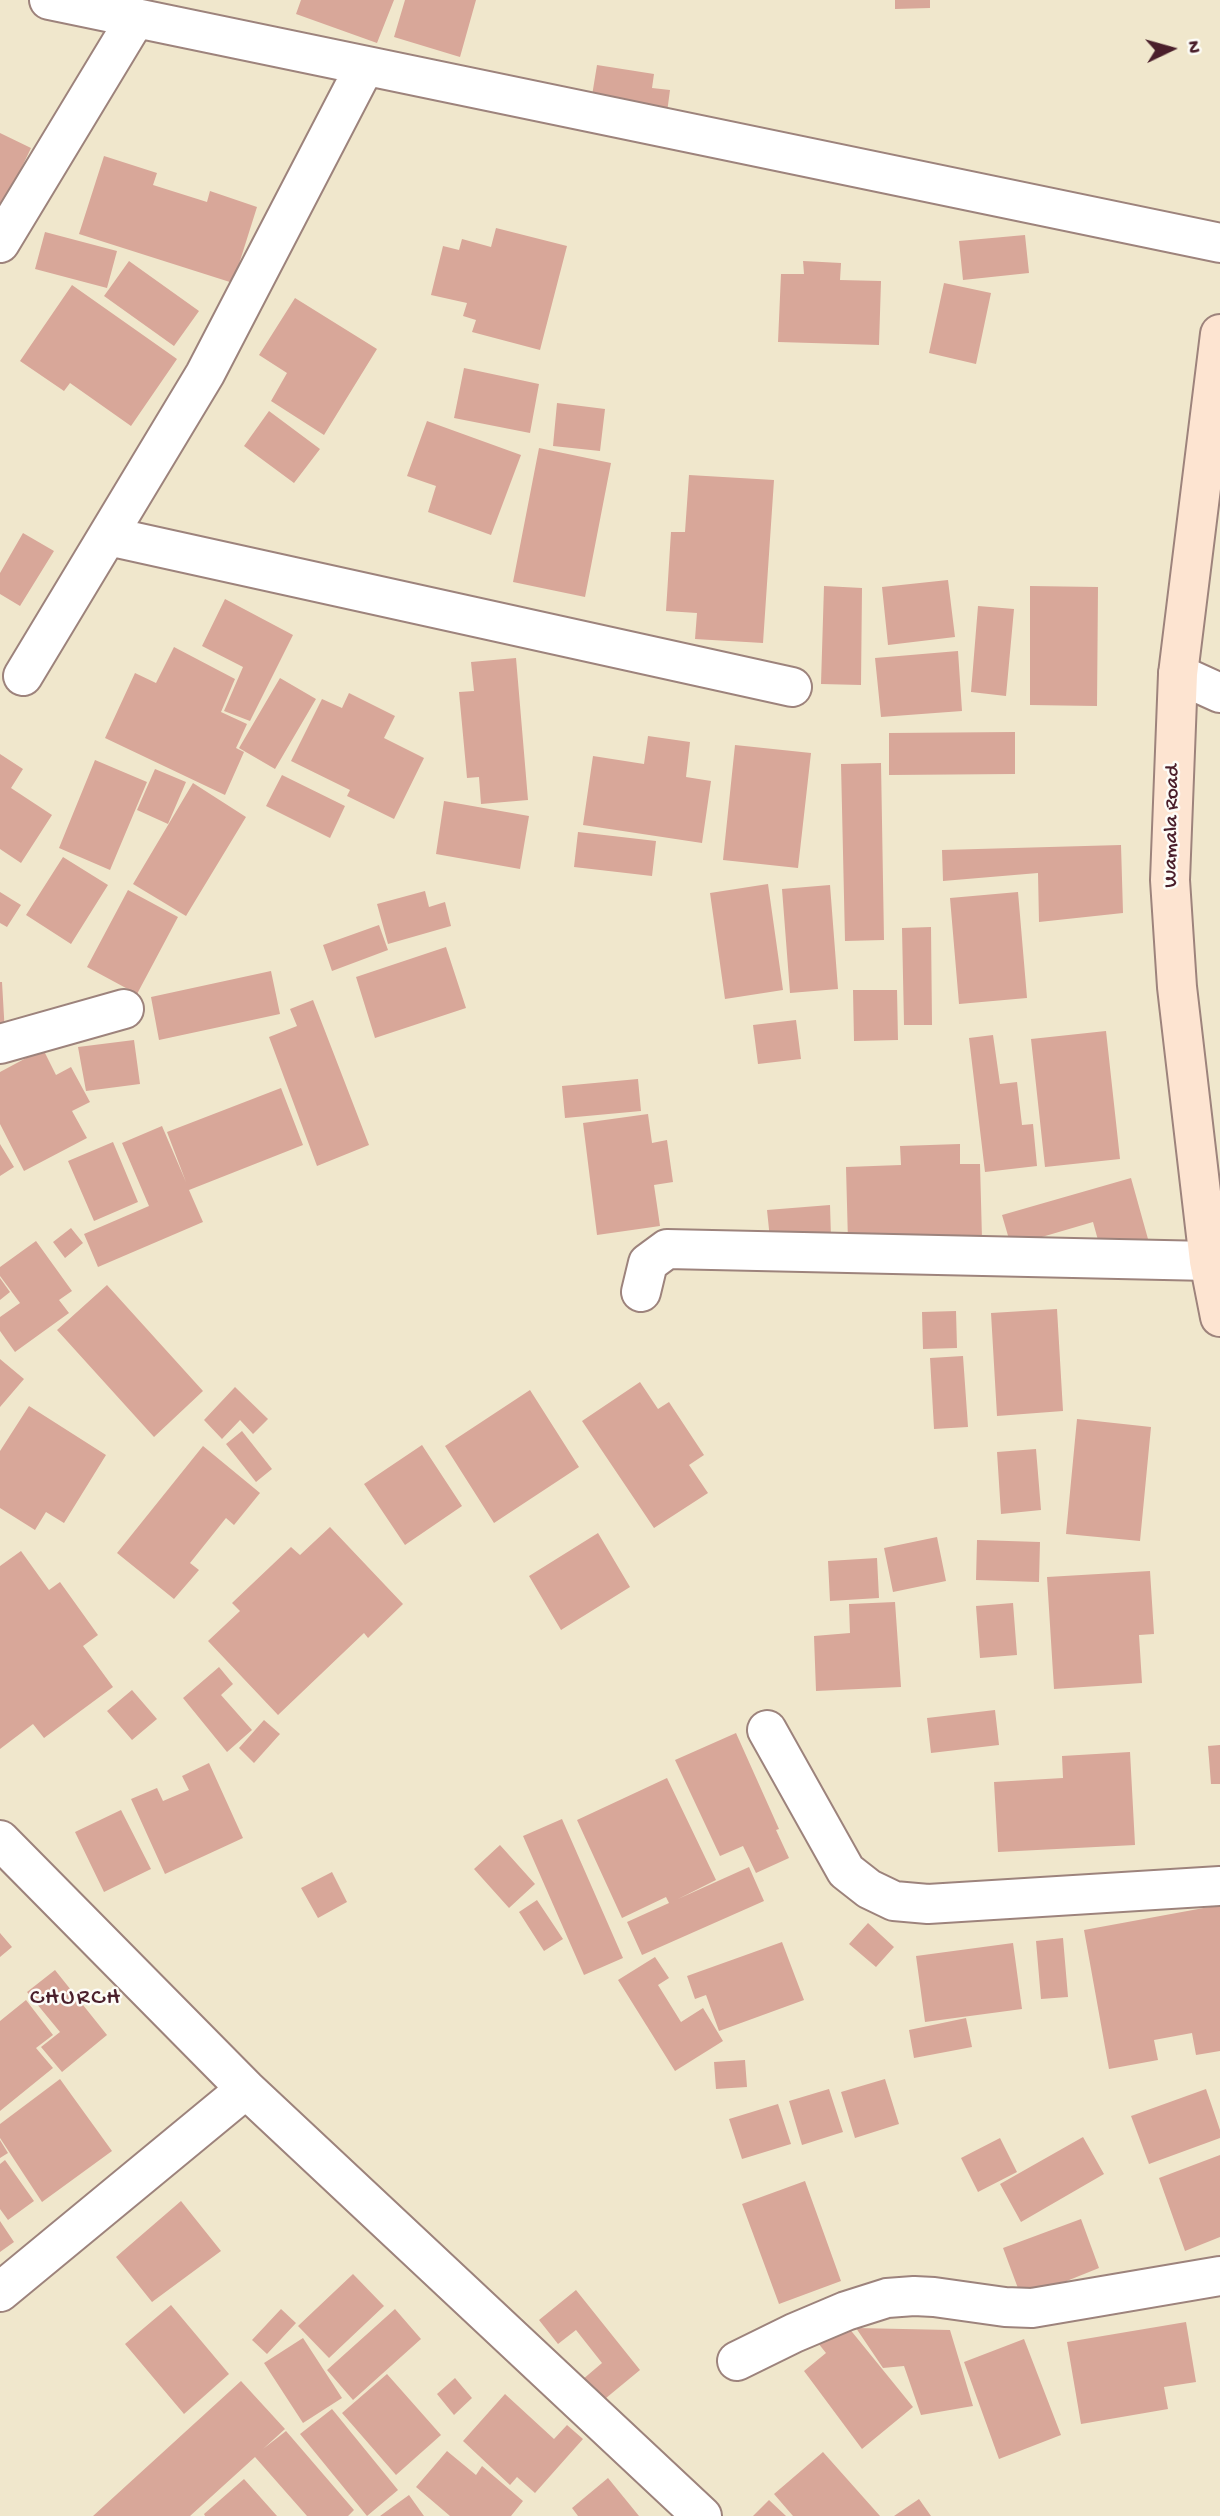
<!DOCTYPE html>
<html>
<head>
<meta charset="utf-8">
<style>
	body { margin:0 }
	#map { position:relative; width:1220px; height:2516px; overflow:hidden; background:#f0e7cc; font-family:"Gochi Hand",sans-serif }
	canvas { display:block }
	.north { position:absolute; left:1136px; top:14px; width:70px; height:70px; -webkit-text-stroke:5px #fdfcf7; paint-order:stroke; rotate:85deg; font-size:19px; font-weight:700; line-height:28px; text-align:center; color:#4a1f2b }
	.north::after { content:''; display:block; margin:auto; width:24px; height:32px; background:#4a1f2b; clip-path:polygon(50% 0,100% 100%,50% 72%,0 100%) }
</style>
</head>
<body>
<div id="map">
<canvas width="1220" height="2516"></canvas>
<div class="north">N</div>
</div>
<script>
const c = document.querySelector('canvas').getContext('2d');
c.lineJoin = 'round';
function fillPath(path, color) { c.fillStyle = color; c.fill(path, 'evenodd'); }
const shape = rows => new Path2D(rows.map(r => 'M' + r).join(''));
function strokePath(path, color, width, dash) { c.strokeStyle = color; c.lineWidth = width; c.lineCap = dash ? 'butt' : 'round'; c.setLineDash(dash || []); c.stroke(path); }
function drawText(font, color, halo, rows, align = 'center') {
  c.font = font + ' "Gochi Hand",sans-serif'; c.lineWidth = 5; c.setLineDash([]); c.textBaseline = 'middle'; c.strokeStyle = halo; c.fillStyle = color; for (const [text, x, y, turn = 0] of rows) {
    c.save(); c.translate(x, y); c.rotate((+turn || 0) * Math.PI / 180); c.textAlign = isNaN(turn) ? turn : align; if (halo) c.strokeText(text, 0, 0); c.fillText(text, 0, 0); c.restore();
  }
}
const building = shape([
	[301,0,394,0,377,43,296,14],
	[405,0,476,0,460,57,394,37],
	[895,0,930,0,930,8,895,9],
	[597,65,654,74,652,88,670,90,666,120,590,108],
	[0,133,31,148,2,209,0,208],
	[104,156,157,173,153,185,207,202,210,191,257,207,233,283,79,234],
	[496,228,567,246,540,350,472,332,476,320,463,316,467,303,431,295,443,246,459,250,462,239,491,247],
	[45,232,117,251,107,288,35,269],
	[1025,235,1029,273,963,280,959,241],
	[129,261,199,311,174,346,104,296],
	[803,261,841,263,840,280,881,281,879,345,778,342,781,274,804,274],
	[944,283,991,293,976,364,929,353],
	[72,285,177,359,131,426,70,383,64,391,20,361],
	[295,298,377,349,324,435,271,401,287,373,259,355],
	[464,368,539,384,530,433,454,418],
	[557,403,605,409,600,451,553,446],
	[269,411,320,449,294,483,244,446],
	[427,421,521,455,491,535,428,512,436,486,407,476],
	[539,448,611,463,585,597,513,582],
	[689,475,774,480,763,643,695,639,697,613,666,611,671,532,685,532],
	[23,533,54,551,20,606,0,594,0,573],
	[948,580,955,637,888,645,882,587],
	[824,586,862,588,861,685,821,684],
	[1030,586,1098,587,1097,706,1030,705],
	[225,599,293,635,250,721,224,711,243,667,202,646],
	[978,606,1014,609,1006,696,971,692],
	[174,647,235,679,221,712,247,724,236,748,244,752,225,795,105,738,135,673,156,683],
	[958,651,962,711,881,717,875,658],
	[516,658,528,800,481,804,479,777,467,778,459,692,474,691,471,662],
	[280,678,316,699,275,769,239,748],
	[349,693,395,716,384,738,424,758,394,819,347,796,350,790,291,761,322,699,342,708],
	[1015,732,1015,774,889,775,889,733],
	[648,736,690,742,686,777,711,781,702,843,583,825,593,756,644,764],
	[735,745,811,753,798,868,723,860],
	[0,754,23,769,11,788,52,815,21,863,0,849],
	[95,760,147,782,110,870,59,848],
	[881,763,884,940,845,941,841,764],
	[155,769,186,782,168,824,137,810],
	[282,775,345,806,330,838,266,806],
	[193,783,246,817,186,916,133,884],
	[444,801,529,816,520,869,436,854],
	[578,832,656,841,652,876,574,867],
	[1121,845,1123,913,1039,922,1038,873,943,881,942,850],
	[63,857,108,885,71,944,26,915],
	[768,884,783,990,725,999,710,893],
	[830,885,838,989,790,993,782,889],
	[128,890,178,917,137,994,87,967],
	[425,891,429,907,445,902,451,926,388,944,377,904],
	[0,892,21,905,7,927,0,923],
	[1018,892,1027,998,959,1004,950,898],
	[379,925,388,950,332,971,323,945],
	[931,927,932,1025,904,1025,902,928],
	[446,947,466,1008,375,1038,356,977],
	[271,971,280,1014,159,1040,151,997],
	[0,982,2,982,5,1034,0,1034],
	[853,990,897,990,898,1040,854,1041],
	[313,1000,369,1145,317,1166,269,1037,297,1026,290,1009],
	[796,1020,801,1059,758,1064,753,1025],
	[1106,1031,1120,1159,1045,1167,1031,1039],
	[993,1035,1000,1084,1017,1082,1022,1125,1033,1124,1037,1166,985,1172,969,1038],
	[134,1040,140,1084,86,1091,78,1047],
	[43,1049,56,1075,71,1067,90,1102,72,1111,87,1138,24,1171,0,1124,0,1072],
	[638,1079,641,1111,565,1118,562,1086],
	[281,1088,303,1145,189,1190,203,1222,98,1267,84,1234,149,1206,122,1143,162,1126,186,1182,167,1132],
	[648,1114,652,1143,667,1140,673,1182,654,1185,660,1226,597,1235,583,1123],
	[113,1142,138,1202,94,1221,68,1161],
	[0,1144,14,1167,0,1176],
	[960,1144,960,1164,980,1164,982,1239,848,1242,846,1167,901,1165,900,1146],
	[1131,1178,1148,1239,1101,1251,1093,1222,1011,1246,1002,1215],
	[830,1205,831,1238,770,1239,767,1210],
	[71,1228,83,1243,65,1258,53,1242],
	[36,1241,72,1291,59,1300,69,1313,15,1352,0,1331,0,1317,20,1303,0,1276,0,1267],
	[0,1278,10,1292,0,1300],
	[107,1285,203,1391,154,1437,57,1330],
	[1057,1309,1063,1411,997,1416,991,1313],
	[956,1311,957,1348,923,1349,922,1312],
	[963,1356,968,1427,934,1429,930,1358],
	[0,1359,24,1379,0,1407],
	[640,1382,658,1409,669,1402,704,1455,689,1465,708,1493,654,1528,582,1421],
	[235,1387,268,1419,253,1434,240,1420,222,1439,204,1420],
	[530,1390,579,1467,494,1523,445,1446],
	[29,1406,106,1455,64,1523,46,1512,35,1530,0,1508,0,1451],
	[1077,1419,1151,1427,1140,1541,1066,1534],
	[242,1431,272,1469,256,1482,226,1444],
	[422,1445,462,1506,405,1545,364,1484],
	[203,1446,260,1493,234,1525,226,1518,190,1563,199,1570,174,1599,117,1553],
	[1036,1449,1041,1510,1001,1514,997,1452],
	[330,1527,403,1604,368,1638,364,1633,278,1715,208,1641,240,1611,232,1603,291,1547,300,1555],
	[598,1533,630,1587,561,1630,529,1576],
	[937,1537,946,1581,893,1592,884,1548],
	[977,1540,1040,1542,1039,1582,976,1580],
	[21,1551,49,1590,60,1582,98,1635,83,1646,113,1687,44,1738,33,1724,0,1749,0,1566],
	[877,1558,879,1598,830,1601,828,1561],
	[1150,1571,1154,1634,1139,1635,1142,1683,1054,1689,1047,1577],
	[895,1602,901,1687,816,1691,814,1636,850,1633,849,1604],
	[1013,1603,1017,1655,980,1658,976,1606],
	[219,1667,233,1684,221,1695,252,1730,227,1752,183,1698],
	[132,1690,157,1719,132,1740,107,1711],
	[995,1710,999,1745,931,1753,927,1718],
	[264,1720,280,1734,254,1763,239,1748],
	[736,1733,779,1829,776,1830,789,1858,756,1873,743,1846,720,1856,675,1760],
	[1220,1745,1220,1784,1211,1784,1208,1746],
	[1130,1752,1135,1845,998,1852,994,1782,1063,1778,1062,1756],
	[209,1763,243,1838,165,1874,131,1799,157,1788,163,1801,189,1790,182,1776],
	[667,1778,716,1880,678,1899,749,1867,764,1901,642,1955,627,1922,669,1903,666,1897,622,1918,577,1820],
	[121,1810,151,1869,104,1892,75,1832],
	[562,1819,623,1958,584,1975,523,1836],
	[500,1845,535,1884,509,1908,474,1869],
	[332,1872,347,1902,318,1918,301,1888],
	[537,1900,563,1939,544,1951,519,1912],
	[1220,1905,1220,2051,1196,2055,1192,2033,1154,2040,1158,2060,1109,2069,1084,1930],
	[868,1923,894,1947,876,1967,849,1944],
	[0,1933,12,1947,0,1957],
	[1063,1938,1068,1997,1041,1999,1036,1941],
	[782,1942,804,2000,719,2031,706,1995,695,1999,687,1976],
	[1013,1943,1022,2009,925,2022,916,1956],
	[655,1957,669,1978,658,1985,681,2022,703,2008,723,2041,675,2071,618,1980],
	[55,1970,107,2035,62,2072,41,2047,60,2032,27,1992],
	[26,2000,53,2035,36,2048,53,2068,0,2111,0,2021],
	[966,2018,972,2047,914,2058,909,2030],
	[745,2060,747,2087,716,2089,714,2062],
	[60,2079,112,2151,42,2202,0,2138,0,2124],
	[885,2079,899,2124,855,2138,841,2092],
	[829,2089,843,2132,802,2145,789,2101],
	[1206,2089,1220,2130,1220,2138,1149,2164,1131,2116],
	[778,2104,791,2144,742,2159,729,2119],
	[1083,2137,1104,2174,1021,2222,1000,2184],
	[1000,2138,1017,2172,978,2192,961,2158],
	[0,2140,8,2153,0,2158],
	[1220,2155,1220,2237,1185,2251,1159,2178],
	[5,2160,34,2201,8,2220,0,2209,0,2164],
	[805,2181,841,2281,779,2304,742,2204],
	[181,2201,221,2251,152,2302,116,2257],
	[1081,2219,1099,2268,1022,2299,1003,2248],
	[0,2221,14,2242,0,2252],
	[353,2274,384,2306,329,2358,298,2326],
	[576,2290,640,2370,600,2403,582,2380,602,2363,576,2330,558,2344,539,2320],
	[171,2305,229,2374,184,2414,125,2344],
	[281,2309,296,2323,267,2354,252,2340],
	[395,2309,421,2339,353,2400,327,2370],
	[844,2322,913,2407,862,2449,804,2371,826,2353,818,2343],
	[1186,2322,1196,2382,1164,2387,1168,2409,1081,2424,1067,2342],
	[856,2328,950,2330,973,2406,921,2415,904,2366,883,2368],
	[303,2338,342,2398,303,2423,264,2363],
	[1024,2339,1061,2435,999,2459,964,2362],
	[387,2374,441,2435,396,2475,342,2413],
	[455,2378,472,2398,454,2415,437,2394],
	[241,2381,285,2429,263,2449,286,2431,354,2510,348,2516,307,2516,255,2457,190,2516,93,2516],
	[505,2394,554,2439,567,2425,583,2439,535,2493,517,2477,510,2485,463,2441],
	[332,2409,398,2490,367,2516,300,2434],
	[447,2451,476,2475,482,2466,523,2501,511,2516,450,2516,416,2487],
	[823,2452,880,2516,793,2516,774,2494],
	[608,2478,639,2516,578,2516,572,2508],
	[244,2479,277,2516,205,2516,204,2514],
	[409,2495,424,2516,380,2516],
	[919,2499,931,2516,894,2516],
	[769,2500,786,2516,753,2516]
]);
const street = shape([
	[49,0,1220,243],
	[0,243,136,18],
	[108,536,792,687],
	[1178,674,1220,693],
	[23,676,205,374,365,66],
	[0,1044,124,1009],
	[641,1292,648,1263,667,1249,1209,1261],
	[767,1730,846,1871,869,1889,894,1901,928,1904,1220,1886],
	[0,1840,246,2089,702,2516],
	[0,2292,246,2089],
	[737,2361,794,2333,846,2311,887,2298,914,2296,934,2297,1005,2307,1032,2308,1220,2276]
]);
const secondary = shape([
	[1220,334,1178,674,1170,880,1177,987,1209,1261,1220,1317]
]);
const streetNames = [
	["Wamala Road",1173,826,-89]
];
const quarterNames = [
	["CHURCH",76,1999]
];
fillPath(building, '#d8a799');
strokePath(street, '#9d837c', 42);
strokePath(secondary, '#9d837c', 42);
strokePath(street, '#fff', 38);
strokePath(secondary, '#fde4d1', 38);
drawText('21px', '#4a1f2b', '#fdfcf7', streetNames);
c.letterSpacing = '2px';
drawText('24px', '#4a1f2b', '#fdfcf7', quarterNames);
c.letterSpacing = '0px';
</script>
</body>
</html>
